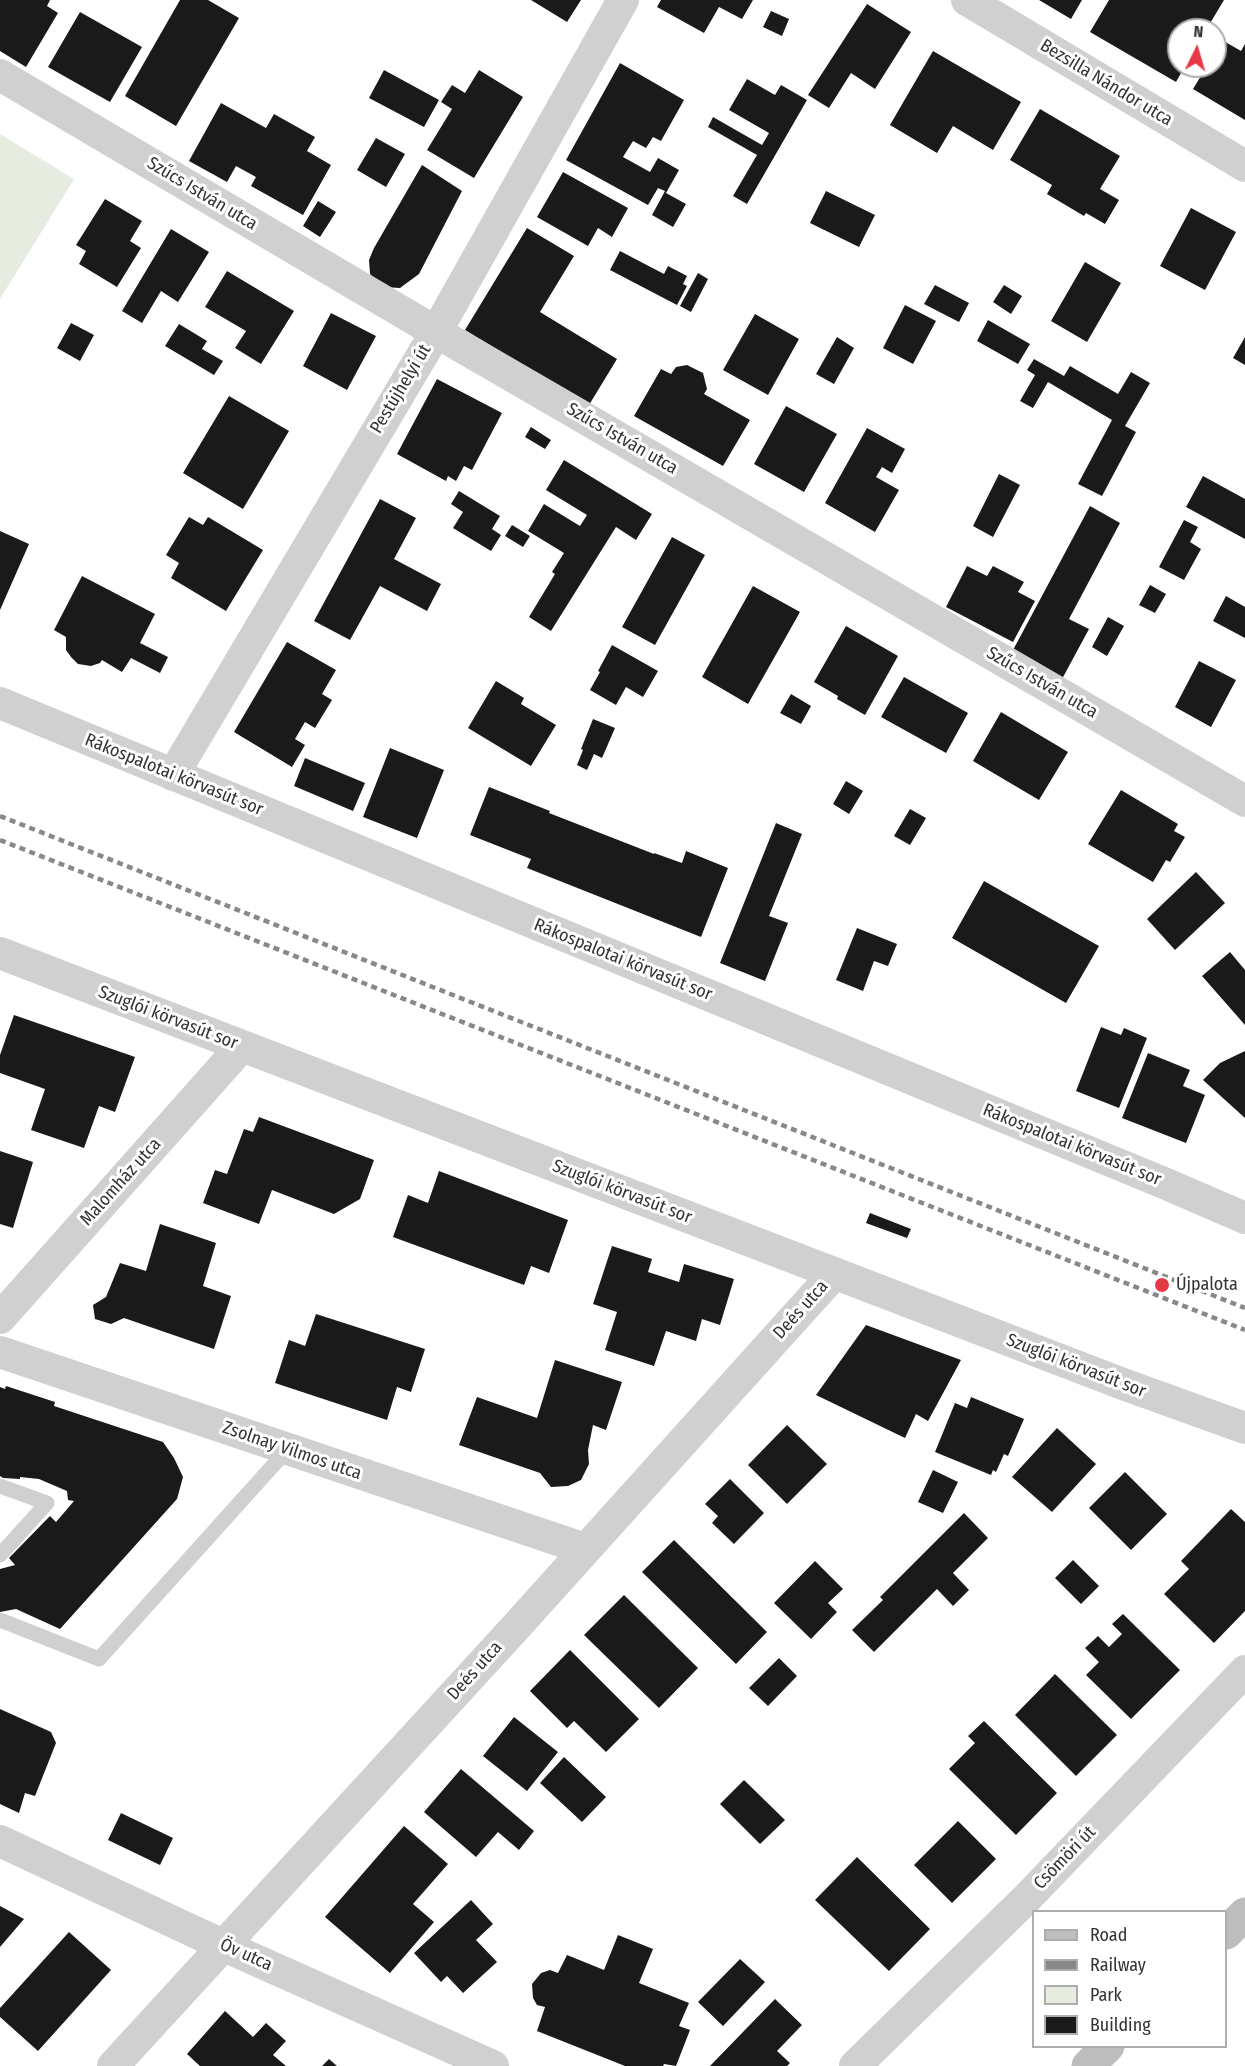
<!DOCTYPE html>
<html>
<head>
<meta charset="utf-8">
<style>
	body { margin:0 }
	#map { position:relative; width:1245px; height:2066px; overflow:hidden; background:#fff; font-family:"Fira Sans Condensed",sans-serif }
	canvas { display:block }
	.legend { position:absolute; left:1032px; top:1910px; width:195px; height:138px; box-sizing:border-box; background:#fff; border:2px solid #adadad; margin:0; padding:8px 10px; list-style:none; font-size:18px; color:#333 }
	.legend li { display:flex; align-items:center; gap:12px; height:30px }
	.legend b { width:30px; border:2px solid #adadad }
	.north { position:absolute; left:1167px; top:18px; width:60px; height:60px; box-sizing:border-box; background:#fff; border:2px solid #adadad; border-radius:50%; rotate:5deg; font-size:16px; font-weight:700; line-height:24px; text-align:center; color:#333 }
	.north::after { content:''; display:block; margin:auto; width:21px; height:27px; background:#e63946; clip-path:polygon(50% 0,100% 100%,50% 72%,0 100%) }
</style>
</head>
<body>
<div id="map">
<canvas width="1245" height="2066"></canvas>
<ul class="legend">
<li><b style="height:8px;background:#bdbdbd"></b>Road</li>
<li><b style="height:8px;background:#888"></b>Railway</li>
<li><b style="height:16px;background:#e6ecdf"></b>Park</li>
<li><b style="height:16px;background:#1a1a1a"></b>Building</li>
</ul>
<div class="north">N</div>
</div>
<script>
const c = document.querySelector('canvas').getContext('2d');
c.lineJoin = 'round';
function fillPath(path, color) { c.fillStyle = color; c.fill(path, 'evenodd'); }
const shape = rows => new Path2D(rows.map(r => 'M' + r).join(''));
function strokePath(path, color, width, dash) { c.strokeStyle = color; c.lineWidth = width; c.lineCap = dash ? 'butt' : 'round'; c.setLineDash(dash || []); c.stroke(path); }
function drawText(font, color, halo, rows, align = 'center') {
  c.font = font + ' "Fira Sans Condensed",sans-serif'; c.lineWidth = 6; c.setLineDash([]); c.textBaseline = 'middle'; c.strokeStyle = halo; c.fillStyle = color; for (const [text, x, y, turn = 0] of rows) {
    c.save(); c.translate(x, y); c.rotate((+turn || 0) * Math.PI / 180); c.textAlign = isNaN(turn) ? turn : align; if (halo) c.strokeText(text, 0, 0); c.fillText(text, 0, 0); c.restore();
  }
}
const green = shape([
	[0,134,74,179,0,299]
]);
const building = shape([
	[0,0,50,0,47,6,58,13,26,67,0,51],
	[180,0,208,0,239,18,176,126,125,96],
	[531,0,581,0,567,22],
	[661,0,753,0,742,19,719,7,704,33,657,7],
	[1039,0,1082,0,1071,19],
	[1109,0,1224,0,1206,30,1179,30,1179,66,1185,66,1176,82,1090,32],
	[867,4,911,32,875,89,851,73,829,108,808,95],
	[771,11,789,19,782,36,763,27],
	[80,12,142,47,110,102,48,67],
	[1222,40,1241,51,1245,44,1245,120,1193,89,1207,66,1215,66,1215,52],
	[933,51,1021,102,993,150,953,126,937,153,890,125],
	[620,63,684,100,661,141,653,137,646,148,633,141,623,157,650,172,658,158,679,170,666,193,686,204,673,227,652,215,665,191,658,188,648,205,566,160],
	[384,70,439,100,424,127,369,98],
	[479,70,523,97,474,178,427,150,452,109,441,102,452,85,465,93],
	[747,79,775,95,781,85,807,100,747,204,733,196,757,155,708,127,713,117,762,145,769,133,729,110],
	[221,103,266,128,274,114,315,137,307,151,331,165,303,215,251,186,256,177,236,166,227,182,189,161],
	[1040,109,1120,156,1100,189,1119,200,1105,224,1086,213,1084,216,1047,194,1052,185,1010,160],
	[376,138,405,154,386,187,357,170],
	[422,165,462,191,419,274,400,288,383,287,370,274,369,260,374,248],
	[563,172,628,208,612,237,598,228,588,246,537,217],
	[826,191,875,215,859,247,810,223],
	[105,199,142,221,130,241,141,248,117,287,79,264,86,251,76,245],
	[318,201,336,212,320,237,303,226],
	[1191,208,1236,232,1205,290,1160,266],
	[527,228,574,256,540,312,617,359,589,405,465,330],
	[171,229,209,252,178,302,161,291,142,323,122,311],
	[620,251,664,274,668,266,687,276,683,284,687,286,677,305,610,270],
	[1085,262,1121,283,1087,342,1051,321],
	[227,271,294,311,261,364,235,348,246,331,205,307],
	[698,273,708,279,691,312,680,306],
	[935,285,969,303,959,322,924,304],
	[1004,285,1022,296,1011,314,993,302],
	[905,305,936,321,913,364,883,348],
	[331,313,376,336,347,390,303,366],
	[755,314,799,339,768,395,723,370],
	[988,320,1030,344,1018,364,977,341],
	[71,323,94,335,80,361,57,348],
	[179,324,207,341,202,349,223,361,214,375,165,346],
	[837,337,854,348,834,384,816,374],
	[1245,337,1245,365,1233,358],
	[1034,359,1064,376,1070,366,1118,394,1131,372,1150,383,1125,426,1136,432,1102,496,1078,484,1112,420,1048,382,1033,408,1020,401,1035,375,1027,370],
	[687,365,703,373,707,389,704,394,750,420,723,466,634,416,661,369,671,374,676,367],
	[437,379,502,413,472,470,464,466,456,481,448,476,446,481,397,454],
	[229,396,289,431,243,509,183,473],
	[786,406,837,434,804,492,754,464],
	[531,427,551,440,545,449,525,437],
	[867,428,905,449,892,473,882,467,876,477,899,490,875,532,825,503],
	[564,460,652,514,636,540,616,527,551,631,529,617,555,574,552,572,564,553,528,531,544,504,580,526,587,515,546,490],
	[999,474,1020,485,993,537,973,526],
	[1203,476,1245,499,1245,539,1186,507],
	[459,491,500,516,492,529,501,535,491,551,453,528,463,512,451,504],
	[380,499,416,518,394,559,441,584,427,611,380,586,350,640,314,621],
	[1090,506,1120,523,1069,619,1089,629,1062,679,1012,652],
	[189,517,203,525,208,517,263,550,226,611,171,578,179,563,166,555],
	[1184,520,1198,527,1190,542,1201,549,1184,580,1159,567],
	[512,525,530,536,523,547,505,536],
	[0,531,29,544,0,610],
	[672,537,705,555,655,645,622,627],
	[967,566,987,576,993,566,1024,582,1018,592,1035,601,1013,642,946,607],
	[82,576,155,614,140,643,168,657,160,673,131,658,122,672,102,660,100,663,91,666,78,664,71,657,66,650,66,637,54,630],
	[1150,585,1166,594,1155,613,1139,605],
	[753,586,800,612,748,704,702,677],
	[1226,596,1245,607,1245,638,1213,621],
	[1108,617,1124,626,1107,656,1092,647],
	[846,626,898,656,865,715,837,699,838,696,814,682],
	[287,642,336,670,322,694,332,700,315,728,305,722,295,739,305,745,292,767,234,732],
	[612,645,658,671,643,697,626,687,616,705,590,690,600,672,598,671],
	[1199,661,1236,680,1211,727,1175,707],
	[904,677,968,713,946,753,881,717],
	[496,681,524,698,521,704,556,725,531,766,468,728],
	[791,694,811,706,801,724,780,713],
	[1001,712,1068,752,1039,800,973,761],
	[593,719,615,728,602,758,594,754,587,770,577,765,583,750,581,749],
	[390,748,444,770,417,838,363,817],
	[305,758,365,783,353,811,294,786],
	[846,781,863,791,849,814,833,804],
	[489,787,550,811,549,813,654,854,654,853,682,863,686,851,728,868,701,937,527,868,531,859,470,835],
	[1121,790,1178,824,1174,831,1185,837,1170,862,1166,860,1153,882,1088,844],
	[910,809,926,818,910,845,894,836],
	[776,823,802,834,769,916,788,923,765,981,720,963],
	[1196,872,1225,903,1175,950,1147,919],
	[984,881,1099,946,1066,1003,952,938],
	[857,928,897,944,888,966,874,961,863,991,836,980],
	[1230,952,1245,970,1245,1025,1202,976],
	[14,1015,135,1057,115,1112,99,1106,84,1148,31,1130,45,1089,0,1073,0,1055],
	[1101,1027,1121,1035,1124,1028,1147,1038,1119,1108,1076,1091],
	[1245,1051,1245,1118,1203,1080,1220,1063],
	[1148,1053,1190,1070,1183,1086,1205,1095,1186,1143,1122,1118],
	[259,1117,374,1160,360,1199,334,1214,272,1190,259,1224,203,1203,215,1170,227,1174,244,1129,253,1132],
	[0,1151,33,1162,13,1228,0,1224],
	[439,1171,568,1220,549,1273,531,1266,524,1285,393,1237,408,1195,428,1203],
	[870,1213,911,1229,907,1238,866,1223],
	[160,1224,216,1243,203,1286,231,1296,214,1349,124,1318,111,1324,95,1319,93,1305,106,1297,120,1263,146,1271],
	[612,1246,652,1259,648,1272,679,1282,684,1264,734,1279,720,1325,702,1319,696,1341,666,1331,654,1366,605,1350,617,1312,593,1304],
	[316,1314,425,1349,411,1392,397,1387,387,1420,275,1383,289,1340,305,1346],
	[866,1325,961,1360,928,1421,916,1414,905,1438,816,1395],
	[555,1360,622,1382,606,1430,593,1425,588,1450,589,1464,581,1480,568,1486,551,1487,540,1473,459,1445,477,1397,537,1418],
	[6,1386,55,1402,54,1406,163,1442,174,1458,183,1477,177,1499,60,1629,16,1609,0,1612,0,1569,15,1565,9,1558,50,1516,56,1522,74,1501,68,1500,67,1491,39,1479,20,1477,20,1479,3,1478,0,1476,0,1387,5,1389],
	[971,1397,1024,1419,1008,1456,1004,1454,996,1472,993,1470,991,1475,935,1452,955,1403,967,1408],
	[787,1425,827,1464,787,1504,748,1465],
	[1057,1428,1096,1464,1052,1512,1012,1477],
	[933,1470,958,1482,943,1513,918,1502],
	[1125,1472,1167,1514,1131,1550,1089,1508],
	[730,1479,764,1513,734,1544,712,1523,718,1516,705,1504],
	[1231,1509,1245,1522,1245,1611,1214,1643,1164,1594,1189,1569,1181,1561],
	[964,1513,988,1538,953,1573,969,1590,953,1606,937,1589,874,1652,852,1630,883,1600,880,1597],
	[674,1540,767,1632,736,1664,642,1572],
	[1073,1560,1099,1586,1081,1604,1055,1578],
	[815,1561,843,1589,828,1603,837,1612,811,1639,774,1603],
	[624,1595,698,1668,659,1708,584,1635],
	[1123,1614,1180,1670,1131,1719,1086,1675,1099,1662,1085,1648,1098,1636,1109,1647,1122,1634,1112,1624],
	[570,1650,639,1719,606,1752,574,1721,567,1728,530,1691],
	[779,1658,797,1676,768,1706,749,1688],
	[1055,1674,1117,1735,1076,1776,1015,1715],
	[0,1709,51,1732,56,1743,35,1796,25,1793,19,1813,0,1804],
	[514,1717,558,1752,527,1791,483,1756],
	[984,1721,1057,1793,1016,1835,949,1769,975,1743,968,1736],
	[564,1757,606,1797,582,1822,540,1783],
	[461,1769,534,1831,519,1850,498,1832,476,1857,424,1812],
	[744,1780,785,1820,760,1844,720,1804],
	[121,1813,173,1838,160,1865,108,1840],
	[958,1821,996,1859,952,1903,914,1865],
	[404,1826,448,1864,413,1904,434,1922,390,1973,325,1917],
	[857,1857,930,1929,889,1971,815,1900],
	[471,1900,493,1924,476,1940,497,1962,463,1993,447,1976,441,1982,414,1953],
	[0,1906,24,1919,0,1947],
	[69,1932,111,1970,38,2051,0,2017,0,2008],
	[618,1935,653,1949,639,1983,689,2003,679,2026,690,2030,676,2066,664,2064,663,2066,625,2066,537,2031,545,2007,537,2005,533,1998,532,1984,541,1973,550,1970,558,1973,567,1955,604,1970],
	[740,1959,765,1982,723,2026,698,2002],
	[775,1999,802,2025,777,2051,790,2063,787,2066,710,2066],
	[225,2011,253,2037,266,2023,286,2041,273,2055,286,2066,200,2066,187,2054],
	[329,2059,337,2066,322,2066]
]);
const service = shape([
	[0,1486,47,1503,0,1555],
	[0,1620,99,1659,287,1450]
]);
const minor = shape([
	[967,0,1245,166],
	[0,75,436,332,1245,801],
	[0,703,1164,1183,1245,1218],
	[173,775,436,332,623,0],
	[0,953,1123,1384,1245,1428],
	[0,1318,242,1046],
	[0,1352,585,1549],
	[0,1841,242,1954,493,2066],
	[113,2066,514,1629,834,1274],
	[855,2066,1025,1900,1245,1671]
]);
const secondary = shape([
	[1226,1933,1245,1914],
	[1088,2066,1108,2046]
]);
const rail = shape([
	[0,816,1245,1308],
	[0,840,1245,1330]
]);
const markers = [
	[1162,1285,8,"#e63946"]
];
const streetNames = [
	["Bezsilla Nándor utca",1106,83,31],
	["Szűcs István utca",202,194,31],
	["Pestújhelyi út",401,389,-59],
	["Szűcs István utca",622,439,30],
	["Szűcs István utca",1042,683,30],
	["Rákospalotai körvasút sor",174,775,22],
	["Rákospalotai körvasút sor",623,960,22],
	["Szuglói körvasút sor",168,1018,21],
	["Rákospalotai körvasút sor",1072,1145,22],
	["Malomház utca",121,1182,-48],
	["Szuglói körvasút sor",622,1192,21],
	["Deés utca",801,1310,-48],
	["Szuglói körvasút sor",1076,1366,21],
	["Zsolnay Vilmos utca",292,1451,19],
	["Deés utca",475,1671,-48],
	["Csömöri út",1065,1858,-46],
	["Öv utca",246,1955,24]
];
const poiNames = [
	["Újpalota",1176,1285]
];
fillPath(green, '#e6ecdf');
fillPath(building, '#1a1a1a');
strokePath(service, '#d0d0d0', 15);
strokePath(minor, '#d0d0d0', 32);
strokePath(secondary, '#bdbdbd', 33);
strokePath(rail, '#888', 4.5, [6, 4.5]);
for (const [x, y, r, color] of markers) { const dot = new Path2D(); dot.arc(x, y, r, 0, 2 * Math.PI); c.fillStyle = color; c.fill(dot); strokePath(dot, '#fff', 2); }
drawText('18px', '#333', '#fff', streetNames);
drawText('18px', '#333', '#fff', poiNames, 'left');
</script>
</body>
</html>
